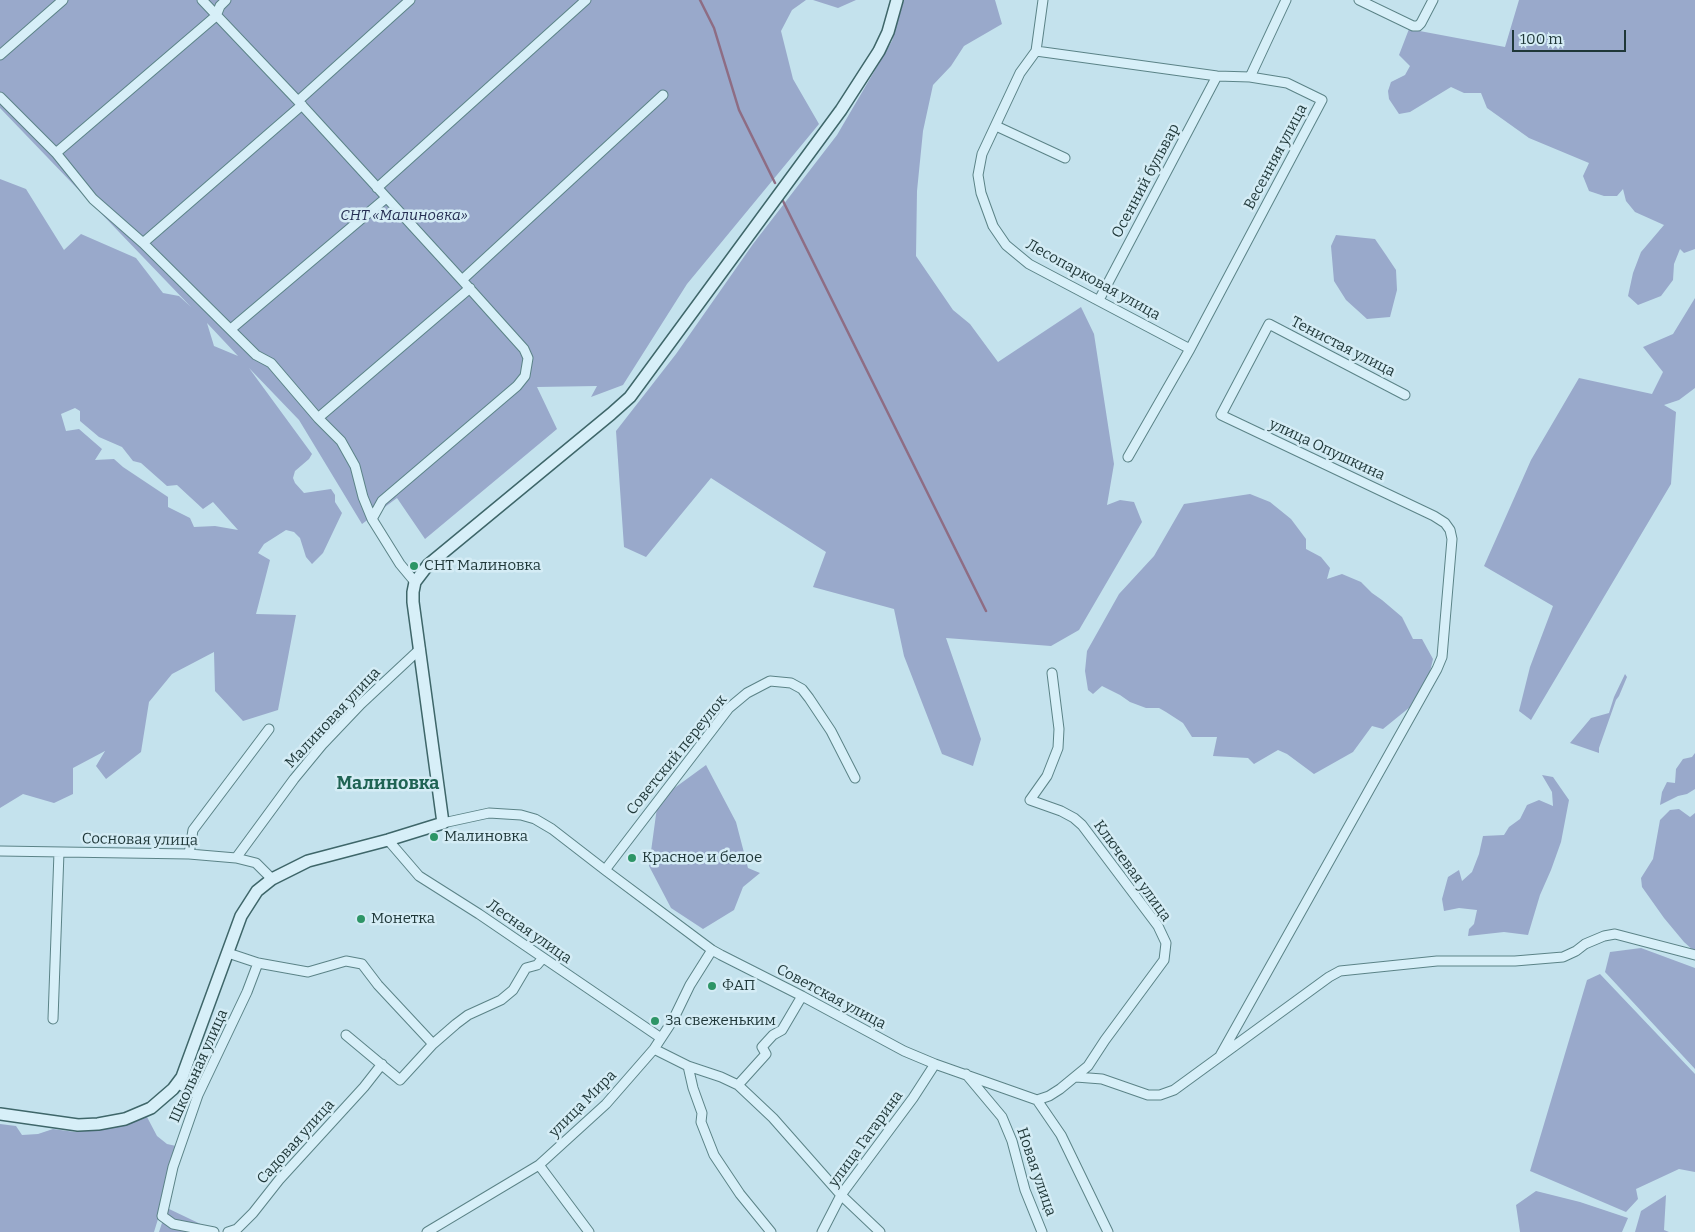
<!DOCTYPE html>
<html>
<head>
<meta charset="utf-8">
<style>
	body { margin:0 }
	#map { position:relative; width:1695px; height:1232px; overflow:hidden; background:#c4e2ed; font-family:Bitter,serif }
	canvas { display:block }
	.scale { position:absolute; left:1512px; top:30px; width:114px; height:22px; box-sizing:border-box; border:2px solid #1f3738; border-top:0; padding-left:6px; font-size:15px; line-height:18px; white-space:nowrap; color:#1f3738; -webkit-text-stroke:4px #d4ecf5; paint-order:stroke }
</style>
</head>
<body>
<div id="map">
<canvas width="1695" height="1232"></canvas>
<div class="scale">100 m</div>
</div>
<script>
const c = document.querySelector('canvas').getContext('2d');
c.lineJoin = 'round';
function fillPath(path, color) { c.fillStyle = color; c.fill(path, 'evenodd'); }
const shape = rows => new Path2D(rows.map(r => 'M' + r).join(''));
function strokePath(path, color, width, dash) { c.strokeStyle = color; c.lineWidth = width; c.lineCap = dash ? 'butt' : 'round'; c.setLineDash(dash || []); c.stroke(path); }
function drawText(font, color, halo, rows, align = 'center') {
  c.font = font + ' Bitter,serif'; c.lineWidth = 5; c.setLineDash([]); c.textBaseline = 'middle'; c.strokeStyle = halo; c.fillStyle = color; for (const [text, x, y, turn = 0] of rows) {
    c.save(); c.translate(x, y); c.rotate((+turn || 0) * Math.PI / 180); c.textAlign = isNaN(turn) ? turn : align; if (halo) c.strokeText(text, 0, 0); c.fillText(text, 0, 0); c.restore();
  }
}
const green = shape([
	[0,0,806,0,792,10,781,31,793,79,819,124,687,284,623,385,591,397,597,386,537,387,557,429,425,539,397,498,362,524,299,420,249,368,312,454,309,459,295,471,293,478,295,483,304,493,331,489,335,495,335,502,342,513,323,553,312,564,306,557,300,538,294,532,286,530,264,544,258,553,270,560,256,614,296,615,278,710,243,721,215,691,214,652,172,674,149,702,141,752,106,779,96,766,105,751,73,768,73,794,54,803,23,794,0,808,0,179,26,189,64,250,81,234,136,258,163,293,179,296,191,307,0,108],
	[207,323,238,356,214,346],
	[75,408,80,411,80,421,99,437,122,447,133,461,141,463,167,486,177,485,203,509,213,502,238,530,215,526,194,527,190,518,168,507,168,497,123,467,114,459,95,460,102,449,79,429,66,431,61,414],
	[813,0,856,0,838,8],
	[904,0,995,0,1002,24,964,46,951,66,933,85,923,131,917,191,916,256,953,310,970,324,998,362,1081,307,1094,334,1114,464,1107,505,1120,500,1134,502,1142,522,1079,630,1051,646,946,638,981,739,973,766,942,754,904,656,894,609,813,587,826,552,711,478,646,557,624,547,616,431,676,354,753,244,837,135,892,41],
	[1519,0,1695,0,1695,249,1684,253,1680,249,1674,264,1673,280,1661,296,1638,305,1628,296,1633,273,1641,252,1664,225,1635,212,1626,201,1623,189,1617,196,1604,196,1589,191,1583,176,1589,163,1529,138,1487,108,1481,93,1464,93,1451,87,1410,112,1399,114,1389,99,1388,91,1391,82,1405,75,1410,66,1399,55,1409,29,1505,47],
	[1336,235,1375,239,1386,255,1396,270,1397,290,1390,317,1367,319,1346,300,1334,281,1331,246],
	[1695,298,1695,388,1679,400,1664,405,1676,412,1671,484,1531,720,1519,711,1530,667,1553,606,1484,566,1531,460,1579,378,1652,394,1663,372,1643,347,1673,334],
	[1250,494,1270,502,1291,519,1306,539,1306,549,1321,557,1330,568,1327,579,1342,574,1361,582,1372,593,1382,600,1402,617,1413,639,1422,639,1433,659,1428,680,1415,703,1383,729,1372,726,1353,752,1314,774,1287,754,1278,750,1254,764,1248,758,1213,756,1217,737,1192,737,1183,723,1166,712,1159,708,1146,708,1130,702,1120,695,1102,686,1093,694,1088,690,1085,671,1087,651,1119,594,1154,556,1184,504],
	[1625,674,1627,677,1619,696,1616,700,1599,748,1599,753,1570,743,1591,718,1609,713,1614,697],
	[1695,753,1695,789,1687,794,1678,796,1660,805,1662,792,1667,782,1675,783,1676,769,1683,759,1692,757],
	[706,765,736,822,748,868,760,873,743,887,734,910,703,929,671,908,649,866,658,800],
	[1542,775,1553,777,1569,800,1561,842,1551,870,1540,895,1528,935,1504,932,1468,936,1469,929,1474,924,1477,910,1459,908,1444,911,1442,899,1448,877,1459,870,1462,881,1472,872,1479,854,1483,836,1504,835,1509,827,1520,819,1527,805,1539,800,1553,806,1552,792],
	[1679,809,1690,817,1695,813,1695,952,1684,942,1664,918,1642,887,1641,878,1653,859,1660,820,1670,810],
	[1641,948,1695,968,1695,1069,1605,972,1610,952],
	[1600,974,1695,1074,1695,1172,1679,1169,1636,1189,1638,1199,1626,1212,1530,1171,1587,980],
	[147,1117,157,1136,167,1144,176,1146,162,1206,154,1232,0,1232,0,1124,16,1126,22,1135,38,1134,53,1129,75,1132,115,1126],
	[1536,1191,1580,1202,1628,1218,1622,1232,1520,1232,1516,1205],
	[1666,1195,1664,1230,1669,1232,1635,1232,1641,1211],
	[167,1208,211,1229,210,1232,159,1232]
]);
const stream = shape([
	[700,0,714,28,739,110,775,183],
	[782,199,986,611]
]);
const street = shape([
	[202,0,298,101,462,280,524,349,528,358,525,376,517,386,382,501,372,519,400,564,415,582],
	[1043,0,1036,51,1020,73,982,154,978,175,981,193,993,226,1006,245,1029,264,1190,349],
	[1359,0,1413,26,1418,26,1421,23,1433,0],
	[1036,51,1217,76,1250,77,1287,83,1322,100,1190,349,1128,457],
	[0,55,63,0],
	[1250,77,1286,0],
	[0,97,56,153,93,199,143,243,256,355,271,363,318,418,341,441,355,466,363,497,372,519],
	[298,101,410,0],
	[996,126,1065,158],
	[56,153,216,16,220,6,226,0],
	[377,188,586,0],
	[143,243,302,105],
	[462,280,663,95],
	[1099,300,1217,76],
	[231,329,386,198],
	[318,418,470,288],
	[443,823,489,813,521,815,535,819,552,829,605,870,712,950,721,955,802,996,904,1051,935,1064,1037,1100,1049,1096,1060,1089,1088,1066,1105,1040,1164,960,1166,943,1158,926,1082,825,1074,818,1061,811,1030,800,1047,776,1058,748,1059,729,1052,673],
	[388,840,419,876,479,914,661,1038],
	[0,851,189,854,236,858,256,863,272,879],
	[189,854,193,830,269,729],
	[236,858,294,779,322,745,361,704,420,649],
	[605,870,729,708,747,693,770,681,791,683,802,689,809,698,831,731,855,778],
	[228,953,258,963,308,972,346,961,362,964,378,985,433,1044],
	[53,1019,59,852],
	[346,1035,400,1080,433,1044,456,1024,468,1015,501,1000,513,990,526,968,537,965,543,958],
	[654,1049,688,1066,721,1077,738,1085,773,1118,841,1195,880,1232],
	[1220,1056,1437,669,1442,657,1452,539,1450,530,1445,523,1434,516,1221,415,1269,324,1405,395],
	[688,1066,693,1088,702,1113,701,1122,714,1155,740,1194,771,1232],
	[966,1074,1002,1117,1012,1141,1025,1190,1042,1232],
	[1076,1077,1102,1079,1148,1095,1160,1095,1174,1090,1329,977,1340,971,1437,961,1515,961,1563,957,1576,951,1585,944,1604,936,1615,934,1695,955],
	[177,1083,198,1095],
	[738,1085,766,1054,762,1047,773,1035,782,1030,802,996],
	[1037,1100,1061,1135,1108,1232],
	[539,1165,589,1232],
	[214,1232,173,1224,162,1216,173,1167,198,1095,247,992,258,963],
	[228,1232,237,1229,253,1213,279,1180,364,1087,382,1064],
	[427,1232,539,1165,606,1104,654,1049,673,1020,690,985,712,950],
	[822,1232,841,1195,913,1098,935,1064]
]);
const secondary = shape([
	[0,1114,78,1125,98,1124,125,1119,151,1108,173,1089,182,1077,241,916,257,891,272,879,308,861,388,840,443,823,413,602,413,592,415,582,428,565,611,414,630,397,841,110,879,51,888,32,897,0]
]);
const markers = [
	[414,566,5,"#2d9566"],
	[434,837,5,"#2d9566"],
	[632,858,5,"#2d9566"],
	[361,919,5,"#2d9566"],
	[712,986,5,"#2d9566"],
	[655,1021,5,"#2d9566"]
];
const streetNames = [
	["Весенняя улица",1276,157,-62],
	["Осенний бульвар",1146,181,-62],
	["Лесопарковая улица",1093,280,29],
	["Тенистая улица",1343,347,27],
	["улица Опушкина",1327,450,25],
	["Малиновая улица",333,718,-47],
	["Советский переулок",677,755,-51],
	["Сосновая улица",140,840,1],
	["Ключевая улица",1132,871,54],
	["Лесная улица",529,932,35],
	["Советская улица",831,997,28],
	["Школьная улица",199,1066,-66],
	["улица Мира",583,1104,-45],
	["улица Гагарина",866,1139,-54],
	["Садовая улица",296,1142,-48],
	["Новая улица",1036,1172,71]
];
const parkNames = [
	["СНТ «Малиновка»",404,216]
];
const poiNames = [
	["СНТ Малиновка",424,566],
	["Малиновка",444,837],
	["Красное и белое",642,858],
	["Монетка",371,919],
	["ФАП",722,986],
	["За свеженьким",665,1021]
];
const quarterNames = [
	["Малиновка",388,784]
];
fillPath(green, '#99a9cb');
strokePath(stream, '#8e6d84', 2.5);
strokePath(street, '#5b8387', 11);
strokePath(secondary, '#3e6669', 14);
strokePath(street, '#d7eff8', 9);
strokePath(secondary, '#d7eff8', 11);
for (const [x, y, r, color] of markers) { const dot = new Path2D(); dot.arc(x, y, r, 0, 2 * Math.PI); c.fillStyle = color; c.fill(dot); strokePath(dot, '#d4ecf5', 2); }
drawText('15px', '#1f3738', '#d4ecf5', streetNames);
drawText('italic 15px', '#262f54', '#d4ecf5', parkNames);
drawText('15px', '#1f3738', '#d4ecf5', poiNames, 'left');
drawText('bold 18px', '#1f6353', '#d4ecf5', quarterNames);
</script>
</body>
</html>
